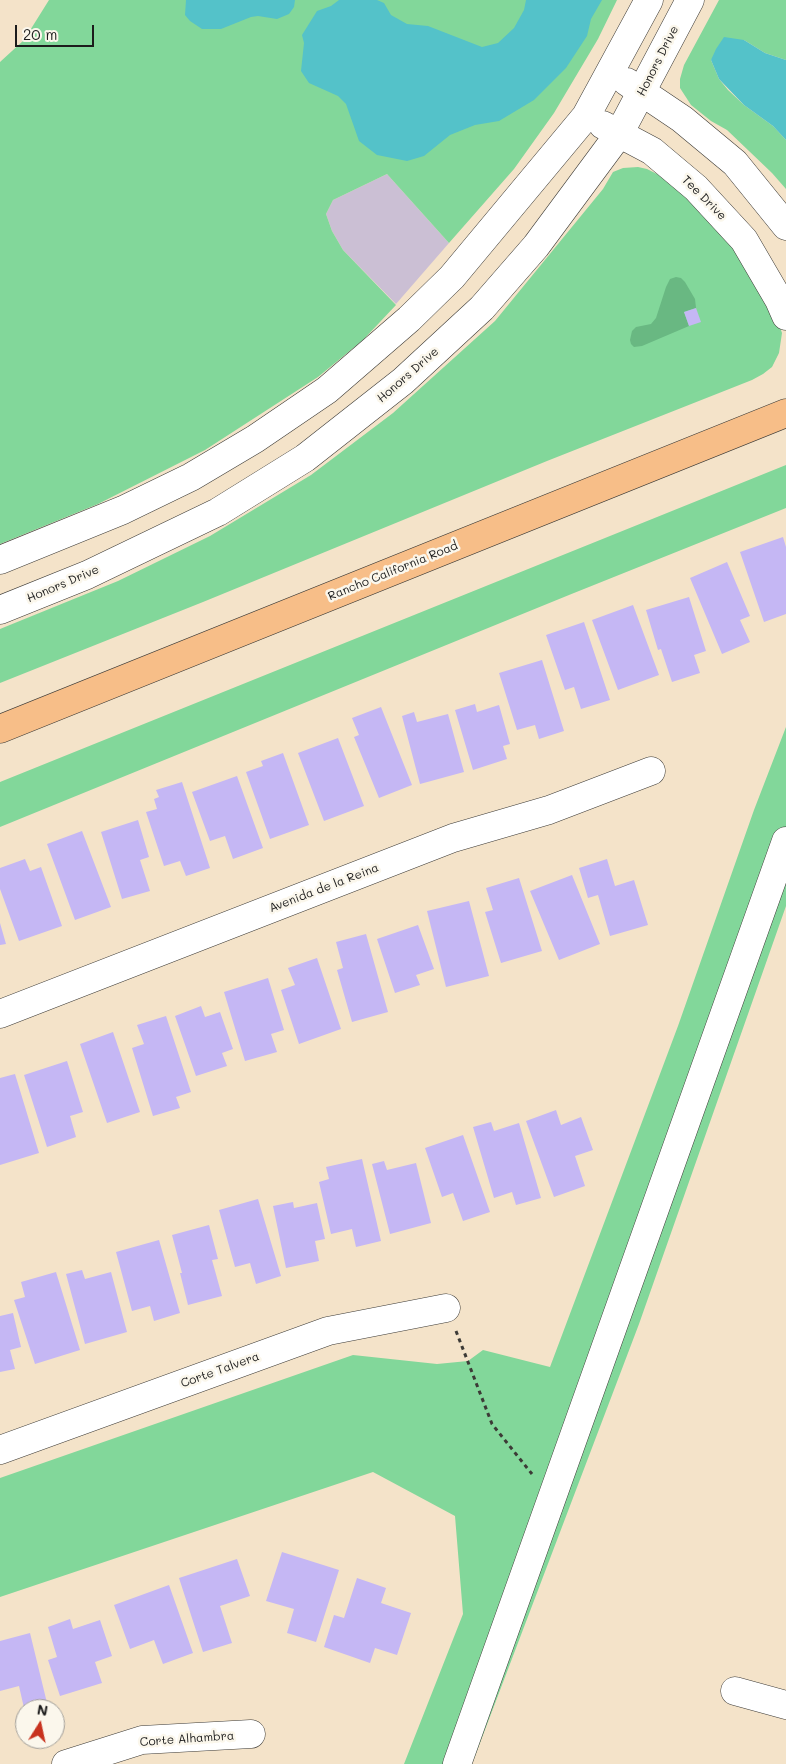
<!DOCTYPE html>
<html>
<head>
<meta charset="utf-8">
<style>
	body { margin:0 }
	#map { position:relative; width:786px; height:1764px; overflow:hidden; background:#f4e3c9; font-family:Mali,sans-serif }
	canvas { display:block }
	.north { position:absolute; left:15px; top:1699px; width:50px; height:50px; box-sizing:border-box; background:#fbf7ec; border:1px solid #a29f99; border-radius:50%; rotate:10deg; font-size:14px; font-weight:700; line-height:20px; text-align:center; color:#1c1c1c }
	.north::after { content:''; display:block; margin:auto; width:18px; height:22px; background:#c8321e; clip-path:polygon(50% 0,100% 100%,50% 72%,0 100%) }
	.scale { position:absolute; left:15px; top:25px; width:79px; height:22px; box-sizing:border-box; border:2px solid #1c1c1c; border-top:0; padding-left:6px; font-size:15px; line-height:18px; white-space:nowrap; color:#1c1c1c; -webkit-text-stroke:4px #fbf7ec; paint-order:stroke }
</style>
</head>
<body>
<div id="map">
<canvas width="786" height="1764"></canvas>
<div class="north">N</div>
<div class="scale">20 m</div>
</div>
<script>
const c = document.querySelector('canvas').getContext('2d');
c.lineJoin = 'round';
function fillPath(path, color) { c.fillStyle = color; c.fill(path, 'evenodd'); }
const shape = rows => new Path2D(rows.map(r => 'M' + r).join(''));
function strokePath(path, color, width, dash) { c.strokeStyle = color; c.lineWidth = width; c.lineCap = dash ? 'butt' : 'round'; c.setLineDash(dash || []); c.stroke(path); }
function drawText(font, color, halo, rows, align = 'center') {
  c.font = font + ' Mali,sans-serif'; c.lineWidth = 5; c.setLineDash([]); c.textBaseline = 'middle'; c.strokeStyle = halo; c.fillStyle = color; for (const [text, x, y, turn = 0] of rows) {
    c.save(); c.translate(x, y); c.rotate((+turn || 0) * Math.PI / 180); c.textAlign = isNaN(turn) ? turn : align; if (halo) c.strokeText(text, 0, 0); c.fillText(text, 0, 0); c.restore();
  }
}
const industrial = shape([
	[387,174,449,243,396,304,343,250,332,231,326,214,333,200]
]);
const green = shape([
	[49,0,617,0,598,39,554,113,514,169,449,243,387,174,333,200,326,214,332,231,343,250,396,305,363,340,318,377,205,450,98,504,0,544,0,62,24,40],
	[719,0,786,0,786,60,765,53,744,40,711,60,719,79,728,90,744,105,773,126,786,140,786,189,772,173,727,130,711,121,691,105,680,88,680,79,684,65],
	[638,167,647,169,659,175,715,221,771,303,782,333,779,353,772,367,763,374,752,380,547,461,203,602,0,683,0,629,118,581,210,536,311,475,393,413,495,321,603,189,613,172,623,168],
	[786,465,786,508,569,595,0,827,0,782],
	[786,727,786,906,639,1324,472,1764,404,1764,463,1614,455,1516,373,1472,0,1597,0,1478,353,1355,437,1364,468,1361,483,1350,550,1367,678,1026,754,810]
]);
const forest = shape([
	[676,277,681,278,685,282,695,299,696,308,684,312,689,326,642,346,634,347,631,344,630,340,632,331,636,327,651,324,656,318,666,287,670,279]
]);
const water = shape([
	[186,0,295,0,294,7,289,14,277,19,258,16,251,17,221,29,202,29,190,21,185,15],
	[339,0,377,0,384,3,391,15,407,24,428,26,482,47,498,43,514,28,524,10,526,0,602,0,591,19,587,36,566,68,534,100,499,121,475,125,450,135,424,156,407,161,377,155,359,141,346,104,338,96,309,83,301,71,304,43,302,35,317,11,331,6],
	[724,37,744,40,765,53,786,60,786,140,773,126,744,105,719,79,711,60,716,49]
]);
const building = shape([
	[696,308,701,322,689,326,684,312],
	[783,537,786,547,786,614,764,622,740,552],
	[727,562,750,616,740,620,750,642,722,654,690,578],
	[689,597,706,651,694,655,700,673,672,682,661,649,658,650,646,610],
	[633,605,659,675,618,690,592,620],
	[584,622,610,700,581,709,574,687,565,690,546,635],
	[542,660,564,731,539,739,535,725,517,730,499,673],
	[475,704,477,712,499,705,510,744,503,746,507,759,473,770,455,710],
	[381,707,412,785,379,798,354,737,359,735,352,718],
	[414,712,417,722,448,714,464,772,420,784,402,716],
	[338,738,364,806,324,821,298,753],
	[283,753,309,825,270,839,246,772,263,766,261,761],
	[237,776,263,848,233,859,225,836,210,841,192,792],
	[182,782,210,868,186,876,180,861,164,866,146,812,157,809,154,799,159,797,156,790],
	[138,820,149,857,140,860,150,891,122,899,101,832],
	[82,831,111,907,75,920,47,844],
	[25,859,30,871,41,867,62,926,19,941,0,889,0,868],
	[607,859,615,886,634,880,648,925,610,936,598,895,588,898,579,868],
	[572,875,600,944,559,960,530,891],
	[519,878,542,951,501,963,485,912,493,910,486,888],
	[469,901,489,976,446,987,427,911],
	[0,923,6,944,0,945],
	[418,925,434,969,416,975,420,985,395,993,377,939],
	[366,934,388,1012,352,1022,337,970,343,968,336,942],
	[317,958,341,1029,299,1044,281,990,295,985,288,968],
	[268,978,284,1030,271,1034,277,1052,245,1061,224,992],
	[201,1006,205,1017,220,1012,233,1049,222,1053,227,1066,196,1076,175,1016],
	[166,1016,191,1092,176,1097,180,1108,153,1116,132,1048,144,1044,137,1025],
	[113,1032,140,1112,107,1123,80,1044],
	[67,1061,83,1112,70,1116,76,1137,47,1147,24,1075],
	[15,1074,39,1153,0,1165,0,1078],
	[556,1110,561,1125,581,1117,593,1150,575,1156,585,1186,554,1197,526,1121],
	[491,1122,494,1131,519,1123,541,1198,516,1205,512,1192,494,1198,473,1127],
	[463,1135,490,1212,463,1221,453,1193,442,1197,425,1148],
	[362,1159,381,1241,356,1247,352,1229,331,1234,319,1182,329,1179,326,1167],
	[384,1161,387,1170,416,1163,431,1223,390,1234,372,1164],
	[258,1199,281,1276,256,1284,250,1263,235,1267,219,1210],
	[293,1202,294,1208,317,1203,325,1239,315,1241,319,1261,286,1268,273,1206],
	[209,1225,218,1259,212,1260,222,1296,188,1305,180,1273,182,1273,172,1235],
	[159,1240,180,1313,154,1321,150,1306,132,1311,116,1252],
	[82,1270,85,1279,111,1272,127,1332,85,1344,66,1274],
	[56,1272,80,1350,35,1364,14,1300,25,1297,21,1282],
	[13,1313,21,1347,10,1350,15,1369,0,1372,0,1316],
	[282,1552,339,1570,316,1642,287,1633,294,1609,266,1601],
	[237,1559,250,1596,220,1606,232,1643,203,1652,179,1578],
	[357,1578,386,1588,381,1603,411,1613,397,1655,375,1648,370,1663,324,1647,334,1615,344,1618],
	[169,1585,193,1653,163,1664,154,1640,130,1649,114,1605],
	[70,1619,73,1629,100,1620,112,1656,95,1662,102,1683,60,1696,48,1660,57,1657,48,1627],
	[30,1633,47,1703,24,1708,19,1686,0,1691,0,1641]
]);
const path = shape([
	[456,1331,492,1424,532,1474]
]);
const minor = shape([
	[627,82,682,119,735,163,786,226],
	[603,125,652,151,696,188,744,240,779,300,786,316],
	[0,560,123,510,191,477,255,439,327,390,409,319,452,277,586,116,649,0],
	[0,610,87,575,218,512,305,458,403,381,482,308,536,246,619,134,690,0],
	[0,1014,453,838,549,810,651,771],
	[0,1450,328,1331,446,1308],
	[735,1691,786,1705],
	[66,1764,142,1740,251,1734],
	[457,1764,786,841]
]);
const major = shape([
	[0,729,786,413]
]);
const streetNames = [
	["Honors Drive",658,61,-63],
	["Tee Drive",704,198,45],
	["Honors Drive",408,375,-41],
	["Rancho California Road",393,571,-22],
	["Honors Drive",63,584,-23],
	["Avenida de la Reina",324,888,-21],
	["Corte Talvera",220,1370,-20],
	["Corte Alhambra",187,1739,-4]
];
fillPath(industrial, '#cbbfd4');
fillPath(green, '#82d79a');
fillPath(forest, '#69b882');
fillPath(water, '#54c2c9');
fillPath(building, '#c5b7f4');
strokePath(minor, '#3c3a36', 29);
strokePath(major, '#3c3a36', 29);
strokePath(path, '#3c3a36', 3, [4, 4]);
strokePath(minor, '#fff', 28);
strokePath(major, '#f7be88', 28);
drawText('12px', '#1c1c1c', '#fbf7ec', streetNames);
</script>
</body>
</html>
